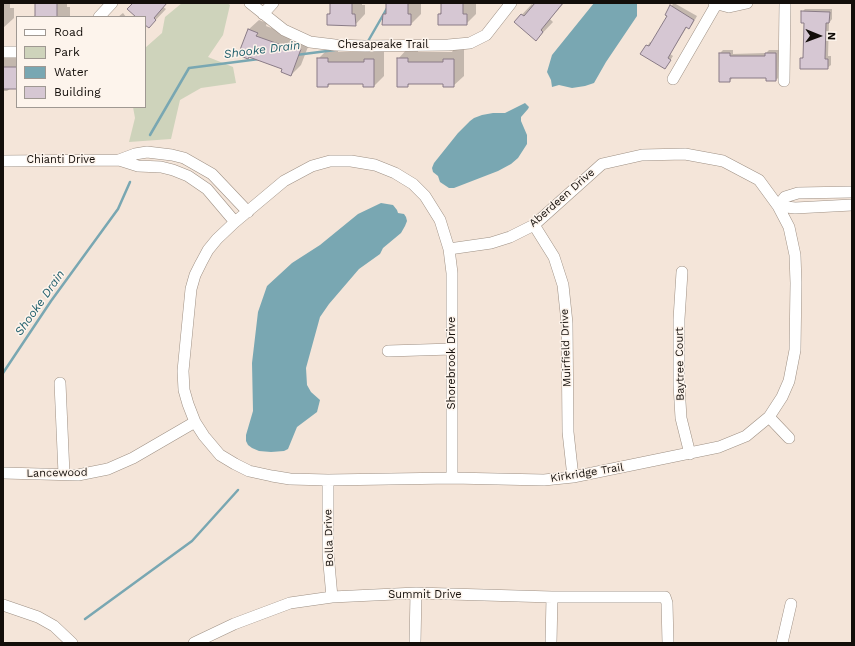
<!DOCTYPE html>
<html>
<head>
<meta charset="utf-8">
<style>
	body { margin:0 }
	#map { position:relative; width:855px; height:646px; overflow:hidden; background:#f4e5d9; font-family:"Work Sans",sans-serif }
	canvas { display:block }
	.frame { position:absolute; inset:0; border:4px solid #130e0a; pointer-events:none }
	.legend { position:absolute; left:16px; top:16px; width:130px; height:92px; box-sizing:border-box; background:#fdf4ec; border:1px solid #9f9892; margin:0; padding:5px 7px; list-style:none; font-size:12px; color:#130e0a }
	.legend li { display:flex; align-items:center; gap:8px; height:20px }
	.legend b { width:20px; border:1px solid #9f9892 }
	.north { position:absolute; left:799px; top:16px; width:40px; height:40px; -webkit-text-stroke:3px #fdf4ec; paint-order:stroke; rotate:91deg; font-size:11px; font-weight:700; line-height:16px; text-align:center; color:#130e0a }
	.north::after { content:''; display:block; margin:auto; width:14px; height:18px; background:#130e0a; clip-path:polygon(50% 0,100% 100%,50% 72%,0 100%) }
</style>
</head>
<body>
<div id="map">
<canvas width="855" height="646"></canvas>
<div class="frame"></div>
<ul class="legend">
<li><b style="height:5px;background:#fff"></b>Road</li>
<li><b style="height:11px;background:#ced3bb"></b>Park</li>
<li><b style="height:11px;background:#79a7b2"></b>Water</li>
<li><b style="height:11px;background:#d6c7d3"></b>Building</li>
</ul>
<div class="north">N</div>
</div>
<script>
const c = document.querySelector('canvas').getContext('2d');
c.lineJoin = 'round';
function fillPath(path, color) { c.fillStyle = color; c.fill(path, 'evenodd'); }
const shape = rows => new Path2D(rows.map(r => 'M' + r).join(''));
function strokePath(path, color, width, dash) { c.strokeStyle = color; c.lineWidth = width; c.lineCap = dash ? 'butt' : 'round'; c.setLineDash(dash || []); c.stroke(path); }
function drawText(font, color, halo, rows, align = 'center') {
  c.font = font + ' "Work Sans",sans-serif'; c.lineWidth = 3; c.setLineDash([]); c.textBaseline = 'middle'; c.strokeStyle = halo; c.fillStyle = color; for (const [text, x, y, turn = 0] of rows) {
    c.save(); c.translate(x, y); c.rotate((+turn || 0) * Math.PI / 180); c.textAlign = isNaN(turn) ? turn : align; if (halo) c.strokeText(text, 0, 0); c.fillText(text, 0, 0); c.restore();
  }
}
const green = shape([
	[182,3,227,3,230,5,223,35,208,57,233,67,236,83,201,88,180,100,171,139,129,142,135,118,133,107,145,107,145,48,162,33,165,17]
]);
const water = shape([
	[594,3,637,3,637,16,606,62,594,83,585,86,572,88,559,85,552,87,551,80,547,72,552,55],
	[525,103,529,107,528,109,521,117,521,121,527,135,527,144,518,158,511,164,498,171,454,188,449,188,440,182,438,176,433,172,432,168,434,163,458,133,470,121,474,118,482,115,493,113,505,113],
	[381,203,393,205,397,210,398,213,404,214,406,217,407,221,405,226,401,233,383,248,380,254,359,269,329,304,320,317,306,368,307,385,311,392,320,400,317,412,297,427,288,449,284,451,271,452,259,451,252,448,248,445,246,441,246,435,253,411,252,363,258,312,267,286,292,263,320,245,358,214]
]);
const shadow = shape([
	[3,3,10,3,10,8,14,8,14,18,3,28],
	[36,3,67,3,67,7,70,7,70,17,33,17,36,14],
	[134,3,167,3,163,7,166,9,149,27,145,23,145,17,138,17],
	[331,3,362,3,362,5,365,5,365,14,355,25,328,15,331,11],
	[387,3,418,3,418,4,421,4,421,14,411,24,384,14,387,11],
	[442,3,473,3,473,4,476,4,476,14,466,24,439,14,442,11],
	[536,3,564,3,550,19,553,22,536,40,515,22,532,4,534,6],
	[674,3,697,16,692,25,688,28,687,27,670,54,673,56,665,68,642,54,650,42,652,43,669,16,671,6],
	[805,9,832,9,832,19,829,23,828,56,831,56,831,65,827,68,801,59,804,55,805,22,802,12],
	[123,13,126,17,118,17],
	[259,20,267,23,266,26,299,38,311,39,301,65,291,75,248,30],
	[408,48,418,48,418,52,452,52,454,49,464,49,464,76,453,86,444,83,411,83,407,86,398,59],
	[328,49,338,49,338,52,372,52,375,50,384,50,384,76,374,86,364,83,331,83,328,86,318,59],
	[723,50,733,50,733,54,766,53,769,50,779,50,779,77,776,80,767,77,733,77,730,81,720,53],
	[8,54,17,54,17,88,11,88,7,91,3,91,3,59]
]);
const stream = shape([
	[367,43,390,3],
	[296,55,335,50],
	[150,135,189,68,259,59],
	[3,373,51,301,118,209,130,182],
	[85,619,192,541,238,490]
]);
const building = shape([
	[35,3,57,3,57,17,35,17,35,3],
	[133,3,167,3,154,18,156,20,149,28,145,25,145,17,136,17,127,9,133,3],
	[330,3,352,3,352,14,355,14,356,26,327,25,327,14,330,14,330,3],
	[386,3,408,3,408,14,411,14,411,25,382,25,383,14,386,14,386,3],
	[441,3,463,3,463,14,467,14,467,25,438,25,438,14,441,14,441,3],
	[535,3,563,3,541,30,543,32,536,41,514,22,521,14,524,16,535,3],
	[670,5,694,20,689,29,686,27,668,58,671,60,665,69,640,54,646,45,649,46,667,16,665,15,670,5],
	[801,11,830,12,829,23,826,23,825,59,828,59,828,69,800,69,800,58,803,58,804,23,801,23,801,11],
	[248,29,258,33,256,36,290,48,291,45,301,49,291,76,281,72,282,69,249,57,248,59,238,55,248,29],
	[719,53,730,53,730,56,765,56,765,53,776,53,776,81,766,81,766,78,730,78,730,82,719,82,719,53],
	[317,58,328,58,328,62,364,62,364,59,374,59,374,87,363,87,363,84,328,84,328,87,317,87,317,58],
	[397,58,408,58,408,62,443,62,443,59,454,59,454,87,443,87,443,84,408,84,408,87,397,87,397,58],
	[3,67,17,67,17,89,3,89,3,67]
]);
const minor = shape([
	[250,3,284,30,310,42,335,45,365,46,448,45,470,43,486,35,511,3],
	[714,3,729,7,747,3],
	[263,14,273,3],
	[99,17,112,3],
	[3,52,17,52],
	[673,79,717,3],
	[784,81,785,3],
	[3,161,119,160],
	[852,192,798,193,785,197,778,206,795,208,852,205],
	[235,222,207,189,188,176,173,170,161,167,138,166,119,160,135,154,147,152,172,155,184,158,212,174,248,212],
	[534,225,554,257,563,285,567,323,568,432,573,477],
	[449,249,491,243,510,237,534,225,602,164,642,155,685,154,723,161,759,180,778,206,789,227,795,255,796,283,795,350,789,381,782,397,769,417,746,436,719,447,573,477,544,480,452,478,328,480,290,479,272,476,249,471,235,464,220,455,204,436,195,422,188,404,184,390,183,371,191,289,195,275,201,263,208,250,217,239,235,222,284,181,312,166,330,161,351,161,375,165,395,173,413,184,425,196,440,220,449,249,452,273,452,478],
	[682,272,679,319,679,385,681,418,690,454],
	[388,351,452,349],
	[60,383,64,474],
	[769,417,789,438],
	[3,473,78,475,108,469,133,458,195,422],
	[328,480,328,553,332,597],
	[3,605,38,617,54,626,72,643],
	[194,643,234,624,290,603,332,597,416,593,552,597,665,597,667,603,668,643],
	[415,643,416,593],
	[551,643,552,597],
	[782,643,791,604]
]);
const streetNames = [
	["Chesapeake Trail",383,45],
	["Chianti Drive",61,160],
	["Aberdeen Drive",562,198,-41],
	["Muirfield Drive",566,348,-92],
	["Shorebrook Drive",452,363,-90],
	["Baytree Court",680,364,-91],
	["Lancewood",57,473,-1],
	["Kirkridge Trail",587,473,-9],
	["Bolla Drive",329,538,-92],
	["Summit Drive",425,595]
];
const waterNames = [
	["Shooke Drain",262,50,-7],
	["Shooke Drain",40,303,-55]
];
fillPath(green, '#ced3bb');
fillPath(water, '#79a7b2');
fillPath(shadow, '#0003');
strokePath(stream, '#79a7b2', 2.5);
fillPath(building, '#d6c7d3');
strokePath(building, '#897b86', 1);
strokePath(minor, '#9e9084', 12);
strokePath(minor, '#fff', 11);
drawText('11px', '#130e0a', '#fdf4ec', streetNames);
drawText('italic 12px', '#215f6c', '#fdf4ec', waterNames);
</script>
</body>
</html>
